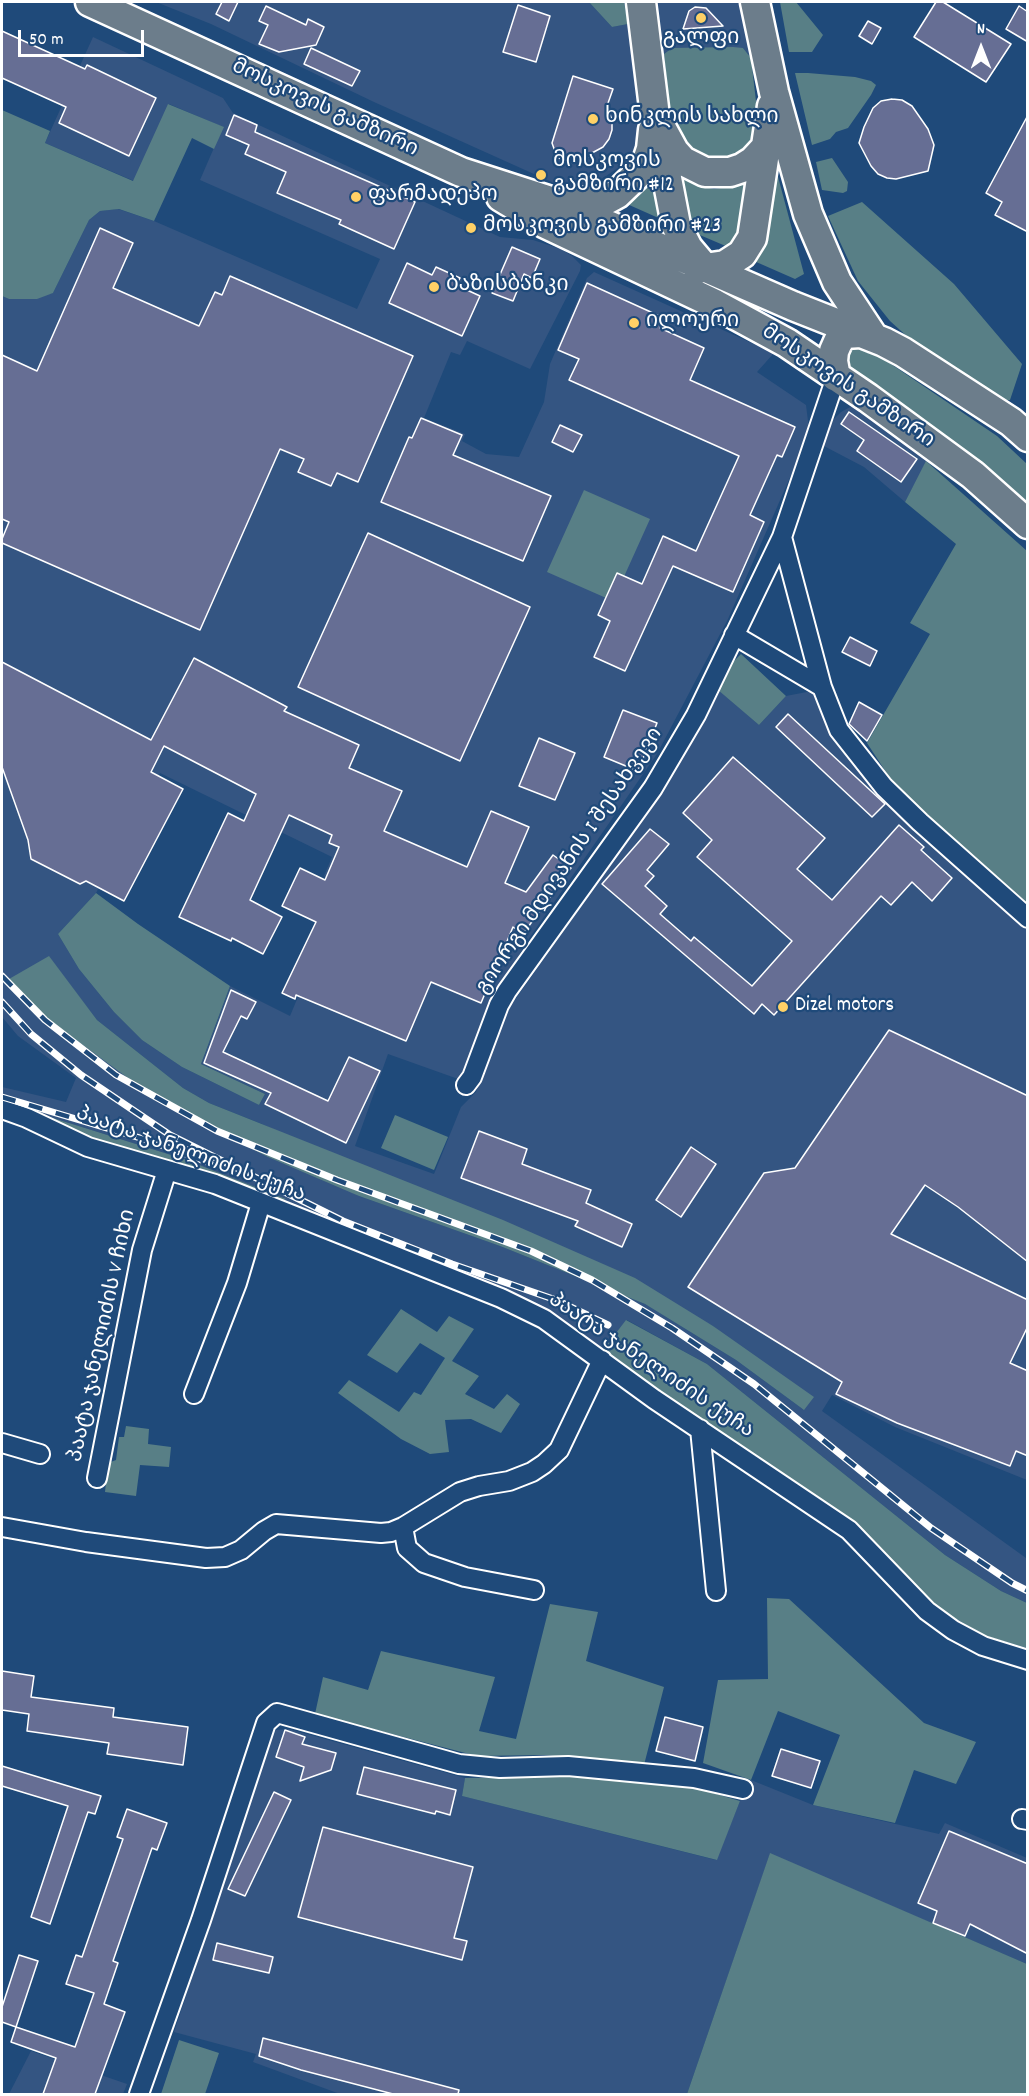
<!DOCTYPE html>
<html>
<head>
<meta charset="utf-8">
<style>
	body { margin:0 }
	#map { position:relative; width:1029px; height:2096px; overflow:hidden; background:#1f4a7a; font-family:Dekko,sans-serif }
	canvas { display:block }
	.frame { position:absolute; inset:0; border:3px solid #fff; pointer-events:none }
	.north { position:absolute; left:951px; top:18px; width:60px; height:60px; -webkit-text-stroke:4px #1f4a7a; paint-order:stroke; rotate:0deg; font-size:16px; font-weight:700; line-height:24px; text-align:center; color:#fff }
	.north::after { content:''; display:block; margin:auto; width:21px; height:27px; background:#fff; clip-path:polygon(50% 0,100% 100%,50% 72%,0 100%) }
	.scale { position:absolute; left:18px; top:30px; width:126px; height:27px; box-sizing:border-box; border:3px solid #fff; border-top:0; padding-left:8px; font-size:18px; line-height:21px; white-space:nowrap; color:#fff; -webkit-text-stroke:4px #1f4a7a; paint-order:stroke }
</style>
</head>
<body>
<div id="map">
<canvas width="1029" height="2096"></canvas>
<div class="frame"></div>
<div class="north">N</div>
<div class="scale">50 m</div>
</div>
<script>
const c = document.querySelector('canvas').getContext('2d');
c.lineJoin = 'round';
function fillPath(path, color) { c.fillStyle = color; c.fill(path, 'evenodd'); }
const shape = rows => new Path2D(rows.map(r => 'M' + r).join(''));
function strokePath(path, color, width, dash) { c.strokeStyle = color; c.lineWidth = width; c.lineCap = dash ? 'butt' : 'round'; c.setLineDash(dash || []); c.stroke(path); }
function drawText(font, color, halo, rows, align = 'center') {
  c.font = font + ' Dekko,"Noto Sans Georgian",sans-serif'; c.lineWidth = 4.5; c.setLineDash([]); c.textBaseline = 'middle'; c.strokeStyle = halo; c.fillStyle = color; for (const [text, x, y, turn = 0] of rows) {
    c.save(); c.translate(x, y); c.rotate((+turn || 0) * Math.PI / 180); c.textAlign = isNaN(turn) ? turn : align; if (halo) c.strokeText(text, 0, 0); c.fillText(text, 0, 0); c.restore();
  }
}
const built = shape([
	[156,2,589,2,612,27,628,24,643,129,638,147,625,163,587,189,565,188,374,102,211,24],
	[658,2,742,2,751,58,743,48,672,48,664,54],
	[93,37,223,98,233,113,500,237,533,240,561,249,572,256,581,265,580,271,530,369,467,341,460,355,451,352,424,418,465,434,462,441,486,454,519,457,544,402,550,364,587,278,594,272,774,353,757,372,806,405,809,429,802,450,728,619,657,754,530,937,501,985,461,1080,388,1054,355,1146,434,1174,461,1107,476,1092,499,1025,512,1004,638,826,664,785,715,687,759,725,786,696,812,691,828,730,903,819,1027,928,1027,1480,895,1427,832,1395,822,1411,1026,1558,1027,1556,1027,1603,1001,1591,945,1555,707,1364,627,1320,603,1350,551,1313,460,1272,280,1201,184,1159,2,1102,2,1087,66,1102,76,1078,18,1036,2,1017,2,296,9,299,53,293,89,220,100,211,118,209,154,221,357,309,380,259,200,180,223,127,169,104,134,181,45,143],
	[160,773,332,857,324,876,344,887,290,1016,230,986,201,1064,265,1094,259,1105,182,1067,142,1040,114,1012,79,969,58,934,96,893],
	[48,956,97,1020,183,1088,209,1103,262,1124,713,1326,804,1410,736,1360,645,1304,500,1246,359,1196,50,1021],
	[852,406,859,406,929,457,905,502,864,467,822,445,833,420,841,412],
	[289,1729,465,1778,462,1796,716,1860,740,1801,751,1780,813,1805,939,1834,945,1823,1027,1858,1027,1964,770,1854,687,2094,340,2094,253,2062,256,2054,174,2032,272,1737,276,1730],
	[31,2051,127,2084,123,2094,9,2094]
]);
const green = shape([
	[589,2,624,2,628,24,612,27],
	[780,2,796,2,823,35,812,52,789,52],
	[733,47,743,48,751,58,757,110,754,139,748,152,717,162,698,157,672,129,664,54,672,48],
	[795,73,808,73,855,77,871,81,876,85,871,95,848,128,836,132,830,139,812,145],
	[168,104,224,127,214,149,192,138,154,221,119,209,100,211,89,220,53,293,37,299,9,299,2,296,2,110,50,131,45,143,133,181],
	[832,158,848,182,847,191,843,193,822,190,816,162],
	[773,172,777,173,804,274,795,279,754,261],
	[677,174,700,186,714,189,733,186,749,180,739,231,728,247,688,230],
	[657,175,663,220,627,204,638,197],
	[862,202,954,284,1022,364,1010,400,1001,400,910,339,890,321,858,281,828,216],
	[860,343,997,436,1027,464,1027,505,844,368,843,359,853,344],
	[926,461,1027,551,1027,909,899,792,867,743,930,634,910,623,956,544,905,502],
	[584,490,650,519,613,601,547,572],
	[741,654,786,696,759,725,711,684],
	[96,893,138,924,230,986,201,1064,265,1094,259,1105,182,1067,142,1040,114,1012,79,969,58,934],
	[49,956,97,1020,183,1088,209,1103,503,1220,635,1278,713,1326,814,1397,804,1410,736,1360,645,1304,500,1246,359,1196,268,1157,165,1105,50,1021,9,979],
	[2,1102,184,1159,286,1199,280,1201,80,1138],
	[395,1115,448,1137,434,1170,381,1148],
	[401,1309,437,1332,449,1316,474,1329,452,1361,479,1376,465,1394,494,1409,507,1394,520,1404,501,1433,471,1419,445,1420,449,1452,430,1454,401,1439,338,1393,349,1380,399,1412,414,1392,421,1395,445,1358,420,1343,397,1373,367,1355],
	[626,1320,707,1364,945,1555,1001,1591,1027,1603,1027,1648,986,1636,930,1604,701,1421,603,1350],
	[126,1426,149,1429,148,1444,171,1447,169,1467,140,1465,136,1496,105,1492,108,1463,116,1460,119,1437,124,1437],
	[767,1598,789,1599,924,1723,976,1742,956,1784,914,1770,895,1823,813,1805,840,1735,778,1711,751,1780,703,1763,718,1680,768,1679],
	[550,1604,598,1612,586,1661,664,1687,644,1765,544,1755,477,1756,315,1714,323,1677,368,1690,381,1651,495,1677,479,1731,516,1739],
	[567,1773,686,1785,740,1801,717,1860,462,1796,465,1778,525,1777],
	[770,1853,1027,1964,1027,2094,687,2094],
	[179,2040,219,2053,205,2094,161,2094]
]);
const building = shape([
	[222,2,238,2,229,21,216,14,222,2],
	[936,2,943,2,1011,44,986,82,914,37,936,2],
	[518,5,550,16,536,62,503,52,518,5],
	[266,6,306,25,308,19,324,27,316,45,279,52,259,44,268,25,259,21,266,6],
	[1019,6,1028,12,1028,42,1006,29,1019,6],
	[695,7,706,8,723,26,683,29,689,11,695,7],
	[868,21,881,28,872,44,859,36,868,21],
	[2,31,85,69,87,65,156,98,129,156,59,123,66,107,2,78,2,31],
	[311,48,360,71,352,86,304,64,311,48],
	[573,76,613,89,607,106,612,120,612,130,609,139,603,147,592,153,584,161,570,163,557,157,552,143,573,76],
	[892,99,902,100,912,106,928,129,934,145,928,171,896,179,887,178,878,174,871,166,859,143,864,127,873,108,881,101,892,99],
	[234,115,257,125,255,132,415,202,394,249,339,224,341,220,277,193,286,172,245,154,249,145,226,135,234,115],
	[1028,115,1028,232,995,215,1002,202,986,193,1028,115],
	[100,228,133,243,113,288,199,326,215,292,222,295,230,276,413,356,358,482,337,473,331,486,298,472,304,459,280,449,200,630,2,543,2,539,9,522,2,519,2,355,37,371,100,228],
	[512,247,540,259,532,278,524,274,513,301,492,293,512,247],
	[407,263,432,275,436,267,460,278,456,285,480,296,462,336,389,303,407,263],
	[587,283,664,318,660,328,704,348,690,380,795,427,782,457,777,455,750,515,764,522,733,592,673,566,625,671,594,657,610,621,598,615,617,573,642,584,663,536,696,551,739,456,569,380,579,359,558,350,587,283],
	[849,412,917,459,901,482,857,451,864,440,841,424,849,412],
	[421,418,462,435,453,455,551,496,523,561,381,502,409,437,412,438,421,418],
	[560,425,582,435,573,452,552,442,560,425],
	[368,533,530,607,460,761,298,687,368,533],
	[850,637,877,651,870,666,842,652,850,637],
	[194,658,287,707,284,711,359,745,349,768,402,791,384,831,467,867,491,811,529,827,505,883,526,892,553,855,571,868,523,934,513,927,481,1003,431,982,406,1041,296,995,295,999,282,993,316,922,282,906,300,868,325,880,339,847,329,843,332,835,289,815,250,900,282,917,263,954,232,938,231,941,179,917,228,813,244,821,256,794,164,746,151,772,183,789,124,901,86,881,80,884,31,859,28,840,2,767,2,662,151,740,194,658],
	[859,702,882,715,867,741,849,724,859,702],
	[623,710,657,723,638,771,604,757,623,710],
	[788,714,885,804,872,817,776,727,788,714],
	[539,738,575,753,555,800,519,786,539,738],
	[733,757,825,838,797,869,832,900,899,825,924,847,921,850,952,878,932,901,912,882,891,905,881,896,774,1015,762,1004,754,1014,602,884,650,829,669,844,647,870,654,876,645,886,667,906,660,914,691,941,694,937,752,986,792,941,697,857,712,840,683,813,733,757],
	[231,990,256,1002,247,1019,241,1016,223,1052,328,1101,349,1057,380,1071,346,1143,265,1104,271,1093,204,1063,231,990],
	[889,1030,1028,1096,1028,1262,958,1207,925,1185,891,1234,1028,1300,1028,1326,1010,1363,1028,1371,1028,1456,1016,1451,1010,1466,897,1423,836,1394,842,1382,688,1287,764,1173,795,1168,889,1030],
	[479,1131,527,1149,522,1164,591,1190,586,1203,632,1224,622,1247,575,1226,578,1221,461,1178,479,1131],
	[691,1147,716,1164,681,1217,656,1200,691,1147],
	[2,1671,34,1676,31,1697,114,1708,113,1717,188,1727,183,1765,107,1754,109,1743,27,1731,29,1714,2,1710,2,1671],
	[665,1717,703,1727,695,1761,656,1751,665,1717],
	[285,1730,305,1737,302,1744,336,1753,331,1770,300,1781,304,1767,276,1757,285,1730],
	[781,1749,820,1761,811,1788,772,1776,781,1749],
	[2,1766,101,1796,95,1814,88,1812,50,1924,31,1917,68,1806,2,1786,2,1766],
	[364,1767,456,1790,450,1815,436,1811,435,1814,357,1794,364,1767],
	[274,1792,291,1800,245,1896,228,1889,274,1792],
	[127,1809,167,1823,157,1850,152,1848,113,1961,118,1963,104,2004,125,2012,95,2094,43,2094,56,2058,11,2042,16,2027,75,2047,94,1993,66,1984,76,1955,82,1957,123,1839,117,1837,127,1809],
	[323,1827,473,1867,454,1938,467,1941,462,1960,298,1917,323,1827],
	[949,1831,1028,1864,1028,1954,970,1924,965,1936,933,1923,937,1911,918,1903,949,1831],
	[217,1943,273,1957,269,1973,213,1960,217,1943],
	[19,1955,38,1961,16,2027,2,2022,2,2007,19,1955],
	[263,2038,459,2090,458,2094,393,2094,301,2070,259,2056,263,2038]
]);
const minor = shape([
	[836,377,782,537,822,687,839,730,884,787,920,822,1028,918],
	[734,635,822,687],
	[466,1085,472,1077,499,1005,507,991,653,788,696,715,782,537],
	[2,1109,27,1118,88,1147,215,1184,501,1298,544,1319,654,1399,849,1530,927,1611,953,1630,983,1646,1028,1660],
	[194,1394,237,1283,261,1203],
	[700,1429,716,1591],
	[2,1443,40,1454],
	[97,1478,142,1250,167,1170],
	[2,1527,86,1542,206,1558,225,1557,241,1550,264,1531,276,1524,381,1533,391,1532,403,1527,460,1492,479,1486,509,1481,532,1472,544,1464,559,1450,602,1360],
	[403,1527,407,1548,424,1563,465,1577,534,1590],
	[1022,1819,1028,1820],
	[139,2094,201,1920,266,1723,277,1713,459,1764,500,1768,568,1766,694,1778,743,1789]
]);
const primary = shape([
	[90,2,461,172,560,204,793,306,884,342,903,352,1011,422,1028,437],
	[641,2,655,116,676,225,688,248,704,267],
	[755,2,774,92,808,214,837,282,874,338],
	[662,129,674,151,683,161,705,172,730,172,742,168,753,161,766,147],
	[501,197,544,223,715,304,787,343,868,398,973,475,1028,524],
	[561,204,606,200,617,194,645,167,651,149,653,130],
	[698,269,725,265,742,254,752,238,772,106],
	[836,377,833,361,834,351,838,342,844,334,861,333]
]);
const rail = shape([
	[2,976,45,1020,116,1075,217,1131,337,1180,531,1251,592,1280,672,1328,754,1384,931,1528,1012,1583,1028,1591],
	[2,1002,31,1034,81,1075,170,1135,343,1221,452,1264,556,1300,608,1325],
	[2,1097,147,1140,210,1163]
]);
const markers = [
	[701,18,6,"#ffd166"],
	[593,119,6,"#ffd166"],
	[541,175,6,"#ffd166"],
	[356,197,6,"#ffd166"],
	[471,228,6,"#ffd166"],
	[434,287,6,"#ffd166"],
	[634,323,6,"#ffd166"],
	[783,1007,6,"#ffd166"]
];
const poiNames = [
	["გალფი",701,40,"center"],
	["ხინკლის სახლი",605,119],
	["მოსკოვის",553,163],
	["გამზირი #12",553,187],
	["ფარმადეპო",368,197],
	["მოსკოვის გამზირი #23",483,228],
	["ბაზისბანკი",446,287],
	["ილოური",646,323],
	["Dizel motors",795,1007]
];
const streetNames = [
	["მოსკოვის გამზირი",324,110,25],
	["მოსკოვის გამზირი",847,388,34],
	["გიორგი მდივანის I შესახვევი",571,862,-56],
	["პაატა ჯანელიძის ქუჩა",190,1156,20],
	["პაატა ჯანელიძის V ჩიხი",104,1336,-78],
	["პაატა ჯანელიძის ქუჩა",650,1367,34]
];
fillPath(built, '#345582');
fillPath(green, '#587f86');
fillPath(building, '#666e94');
strokePath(building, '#fff', 1.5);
strokePath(minor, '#fff', 22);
strokePath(primary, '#fff', 33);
strokePath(minor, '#1f4a7a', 18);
strokePath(primary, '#6c7d8b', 28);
strokePath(rail, '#fff', 7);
strokePath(rail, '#1f4a7a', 4.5, [14]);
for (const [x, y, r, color] of markers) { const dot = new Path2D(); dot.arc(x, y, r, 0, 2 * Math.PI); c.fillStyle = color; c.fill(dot); strokePath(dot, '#1f4a7a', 2); }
drawText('21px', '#fff', '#1f4a7a', poiNames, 'left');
drawText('21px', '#fff', '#1f4a7a', streetNames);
</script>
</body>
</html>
